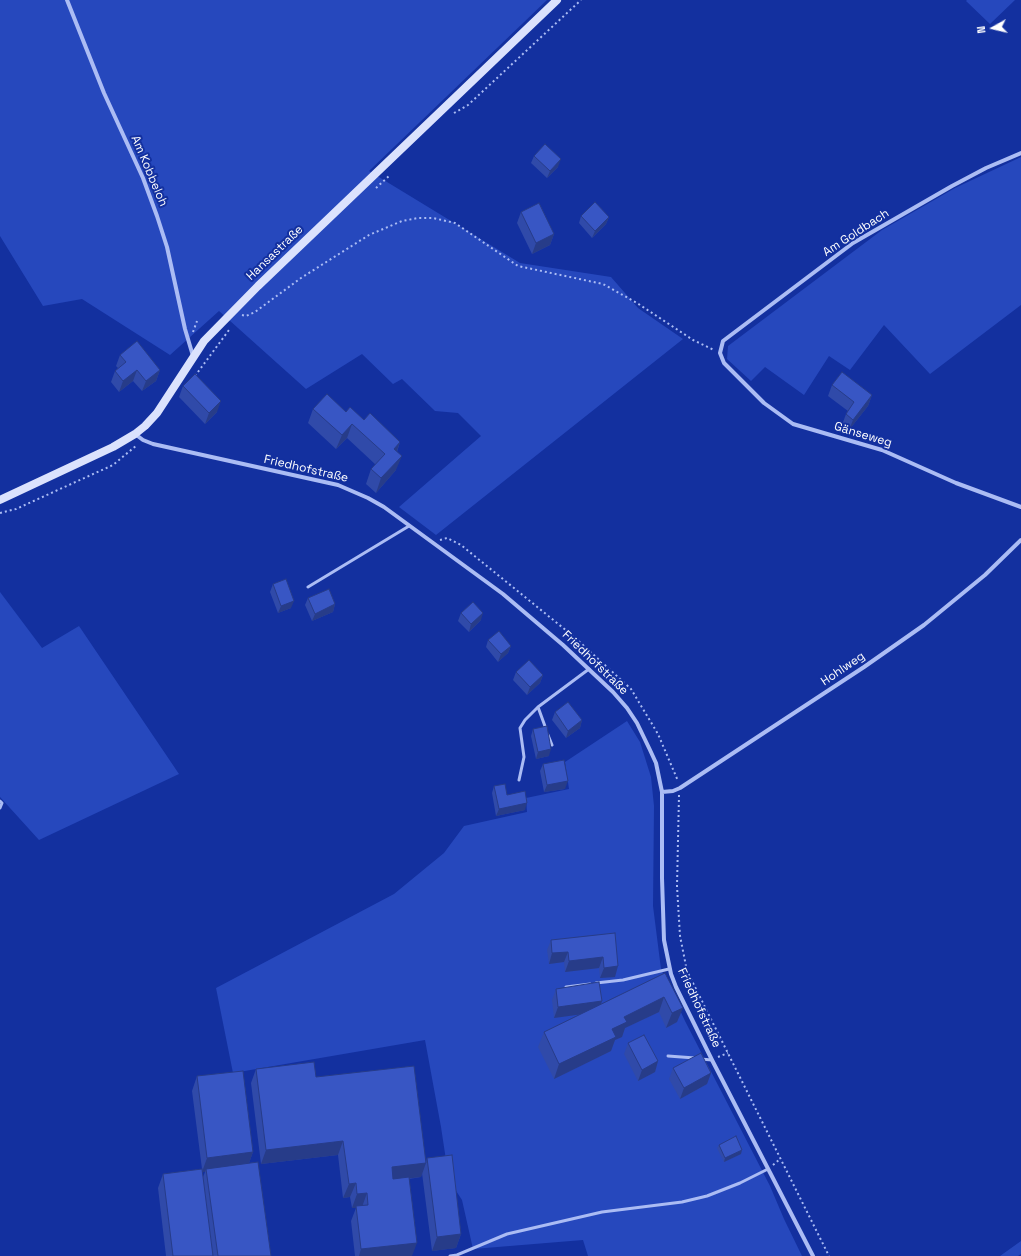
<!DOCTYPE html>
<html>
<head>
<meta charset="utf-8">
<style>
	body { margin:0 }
	#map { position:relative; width:1021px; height:1256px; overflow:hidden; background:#13309f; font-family:"Space Grotesk",sans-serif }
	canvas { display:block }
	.north { position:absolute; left:973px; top:8px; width:40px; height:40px; -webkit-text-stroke:3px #13309f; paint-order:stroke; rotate:262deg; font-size:11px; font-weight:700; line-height:16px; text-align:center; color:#fff }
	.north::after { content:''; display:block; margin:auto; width:14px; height:18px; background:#fff; clip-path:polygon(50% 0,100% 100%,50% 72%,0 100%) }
</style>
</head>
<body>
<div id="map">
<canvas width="1021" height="1256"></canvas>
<div class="north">N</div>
</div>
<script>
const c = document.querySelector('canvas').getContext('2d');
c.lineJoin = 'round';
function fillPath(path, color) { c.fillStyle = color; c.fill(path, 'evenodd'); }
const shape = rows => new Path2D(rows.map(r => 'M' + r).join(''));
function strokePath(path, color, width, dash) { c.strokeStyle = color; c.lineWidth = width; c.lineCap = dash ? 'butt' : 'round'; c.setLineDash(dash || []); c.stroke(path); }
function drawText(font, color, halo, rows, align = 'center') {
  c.font = font + ' "Space Grotesk",sans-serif'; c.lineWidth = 4; c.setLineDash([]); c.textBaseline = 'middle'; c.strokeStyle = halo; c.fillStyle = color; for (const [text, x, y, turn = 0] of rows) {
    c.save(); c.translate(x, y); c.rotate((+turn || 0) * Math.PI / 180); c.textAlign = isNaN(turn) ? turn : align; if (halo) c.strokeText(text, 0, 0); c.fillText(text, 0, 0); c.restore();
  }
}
const green = shape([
	[0,0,547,0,369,171,520,263,611,277,638,308,683,339,436,535,399,507,481,436,458,413,435,411,402,379,393,384,362,354,306,389,219,311,170,355,82,299,43,306,0,236],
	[967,0,1015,0,990,24,966,1],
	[1021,157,1021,305,930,374,884,325,850,370,829,356,804,395,765,367,751,381,727,359,728,346,882,230,955,188],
	[0,592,42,648,79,626,179,774,39,840,0,797],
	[627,721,640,742,651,777,654,806,653,906,661,969,685,1021,770,1186,784,1219,802,1256,588,1256,583,1240,473,1249,462,1200,449,1180,441,1127,425,1040,233,1073,216,988,394,894,444,853,464,826,527,812,526,798,569,789,565,762],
	[1021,1241,1021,1254,1018,1256,1000,1256]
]);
const path = shape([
	[454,113,468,105,581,0],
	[376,188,389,176],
	[242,315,246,316,255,312,301,278,369,235,402,221,418,218,433,218,455,223,518,266,603,284,637,303,693,340,714,350],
	[193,332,197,321],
	[195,376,229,330],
	[0,513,16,509,113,465,137,445],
	[440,540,447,538,461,545,573,636,631,689,658,734,678,781],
	[679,795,677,886,680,936,687,971,829,1256],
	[678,973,687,971],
	[718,1057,728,1053],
	[773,1165,780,1159]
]);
const lane = shape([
	[308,587,409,526],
	[538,707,546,729],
	[548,735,552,745],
	[519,780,524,757,520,728,525,720,538,707,589,669],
	[0,801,2,803,0,808],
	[596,983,623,980,669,969],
	[566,987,590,984],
	[668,1056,695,1058],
	[700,1059,712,1060],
	[450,1256,457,1255,507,1234,602,1212,682,1202,707,1196,740,1183,768,1169]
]);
const street = shape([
	[67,0,104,93,143,178,157,216,167,247,185,329,193,356],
	[1021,153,986,168,952,186,853,243,723,341,720,353,724,363,764,403,793,424,882,450,956,483,1021,507],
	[135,434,143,440,153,444,338,485,368,498,384,507,503,594,563,645,613,692,627,708,637,723,650,750,656,763,662,792,662,878,664,940,671,974,676,987,712,1060,813,1256],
	[662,792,673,791,680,788,864,667,924,625,985,575,1021,540]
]);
const secondary = shape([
	[0,500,113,447,135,434,145,426,157,413,204,341,258,286,557,0]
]);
const wall = shape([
	[534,156,558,167,547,178,531,163],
	[521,212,554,234,550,245,532,254,517,223],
	[581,216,609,217,606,224,592,238,579,223],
	[120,355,160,370,156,381,142,391,133,381,119,392,111,382,115,371,118,368,116,366],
	[832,385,872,395,868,406,849,430,842,425,846,414,848,411,828,396],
	[183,386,217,412,205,424,179,397],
	[313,409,346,412,364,420,400,442,397,452,396,470,376,493,366,484,371,469,376,465,347,438,336,449,308,423],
	[273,584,291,608,278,613,270,592],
	[308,598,335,604,333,612,312,621,305,605],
	[461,613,481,620,469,632,458,621],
	[488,640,511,646,508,653,498,662,486,647],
	[516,672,543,675,540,683,527,695,513,680],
	[555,712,582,720,580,728,566,738,552,720],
	[533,729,549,756,536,759,531,736],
	[543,764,565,789,544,792,540,771],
	[494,786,507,795,525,810,496,816,492,793],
	[615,933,615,977,600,978,599,968,565,972,564,962,549,964,547,950,551,940],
	[665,973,677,1022,666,1028,659,1012,625,1028,622,1037,615,1040,611,1051,554,1079,538,1047,544,1032,581,1014,554,1018,552,1000,556,989,602,1001,601,1004],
	[628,1043,658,1061,655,1072,638,1081,624,1054],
	[673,1068,711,1073,707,1084,680,1099,669,1079],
	[256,1069,316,1077,426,1162,427,1158,461,1234,456,1248,432,1251,422,1173,421,1177,409,1179,412,1256,355,1256,351,1221,356,1208,352,1208,350,1197,343,1198,338,1155,261,1164,251,1083],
	[197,1076,253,1152,249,1163,271,1256,166,1256,158,1188,163,1174,202,1169,192,1091],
	[203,1172,205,1172,203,1177],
	[719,1145,741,1154,724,1162,717,1148]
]);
const shadedWall = shape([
	[561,159,558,167,547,178,550,171],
	[609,217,606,224,592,238,595,231],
	[554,234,550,245,532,254,536,243],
	[137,370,133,381,119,392,123,381],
	[160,370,156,381,142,391,146,381],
	[872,395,868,406,849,430,853,420],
	[221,401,217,412,205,424,209,413],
	[352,424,347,438,336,449,342,435],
	[400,442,395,456,394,449],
	[402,456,396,470,376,493,381,478],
	[294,601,291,608,278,613,281,606],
	[335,604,333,612,312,621,315,614],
	[483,613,481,620,469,632,471,624],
	[511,646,508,653,498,662,501,654],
	[543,675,540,683,527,695,530,687],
	[582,720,580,728,566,738,568,731],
	[551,749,549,756,536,759,538,752],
	[568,781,565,789,544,792,547,785],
	[527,803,525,810,496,816,499,809],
	[568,952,564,962,549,964,552,953],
	[603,957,599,968,565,972,569,961],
	[618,966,615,977,600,978,604,968],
	[664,997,659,1012,625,1028,622,1037,615,1040,611,1051,554,1079,559,1064,612,1029,624,1017],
	[602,1001,598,1012,554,1018,558,1007],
	[683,1008,677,1022,666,1028,672,1013],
	[658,1061,655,1072,638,1081,642,1070],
	[711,1073,707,1084,680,1099,684,1088],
	[343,1141,338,1155,261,1164,266,1150],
	[742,1150,741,1154,724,1162,725,1158],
	[253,1152,248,1166,206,1169,205,1172,202,1172,207,1158],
	[426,1163,421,1177,387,1181,392,1167],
	[356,1183,350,1197,343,1198,349,1184],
	[367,1193,362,1207,356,1206,356,1208,352,1208,357,1194],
	[461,1234,456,1248,432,1251,437,1237],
	[417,1243,412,1256,359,1256,361,1249]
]);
const building = shape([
	[545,144,561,159,550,171,534,156,545,144],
	[595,202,609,217,595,231,581,216,595,202],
	[539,203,554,234,536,243,521,212,539,203],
	[137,341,160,370,146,381,137,370,123,381,115,371,126,362,120,355,137,341],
	[842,372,872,395,853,420,846,414,854,402,832,385,842,372],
	[195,374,221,401,209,413,183,386,195,374],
	[327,394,346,412,350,407,364,420,370,413,400,442,394,449,402,456,381,478,371,469,385,454,352,424,342,435,313,409,327,394],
	[286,579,294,601,281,606,273,584,286,579],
	[329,589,335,604,315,614,308,598,329,589],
	[473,602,483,613,471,624,461,613,473,602],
	[499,631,511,646,501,654,488,640,499,631],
	[529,660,543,675,530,687,516,672,529,660],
	[568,702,582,720,568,731,555,712,568,702],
	[547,726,551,749,538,752,533,729,547,726],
	[564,760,568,781,547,785,543,764,564,760],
	[505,784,507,795,525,791,527,803,499,809,494,786,505,784],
	[615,933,618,966,604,968,603,957,569,961,568,952,552,953,551,940,615,933],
	[665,973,683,1008,672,1013,664,997,624,1017,627,1022,612,1029,616,1037,559,1064,544,1032,665,973],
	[599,982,602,1001,558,1007,556,989,599,982],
	[644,1035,658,1061,642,1070,628,1043,644,1035],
	[701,1053,711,1073,684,1088,673,1068,701,1053],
	[314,1062,316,1077,414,1066,426,1163,392,1167,393,1179,409,1177,417,1243,361,1249,356,1206,368,1205,367,1193,357,1194,356,1183,349,1184,343,1141,266,1150,256,1069,314,1062],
	[243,1071,253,1152,207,1158,197,1076,243,1071],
	[736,1136,742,1150,725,1158,719,1145,736,1136],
	[452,1155,461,1234,437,1237,427,1158,452,1155],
	[258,1162,271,1256,218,1256,206,1169,258,1162],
	[202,1169,213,1256,173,1256,163,1174,202,1169]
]);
const streetNames = [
	["Am Kobbeloh",149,171,67],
	["Am Goldbach",856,233,-33],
	["Hansastraße",275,253,-44],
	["Gänseweg",863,435,17],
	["Friedhofstraße",306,469,13],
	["Friedhofstraße",595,663,44],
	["Hohlweg",843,669,-34],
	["Friedhofstraße",699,1008,65]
];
fillPath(green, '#2648bd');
strokePath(path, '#abbcf4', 2, [2, 3]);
strokePath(lane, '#abbcf4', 3);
strokePath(street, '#abbcf4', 4);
strokePath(secondary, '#dbe2fd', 8);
fillPath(wall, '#304aa9');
fillPath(shadedWall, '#273c89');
fillPath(building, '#3856c4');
strokePath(building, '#273c89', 1);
drawText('12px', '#fff', '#13309f', streetNames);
</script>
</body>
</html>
